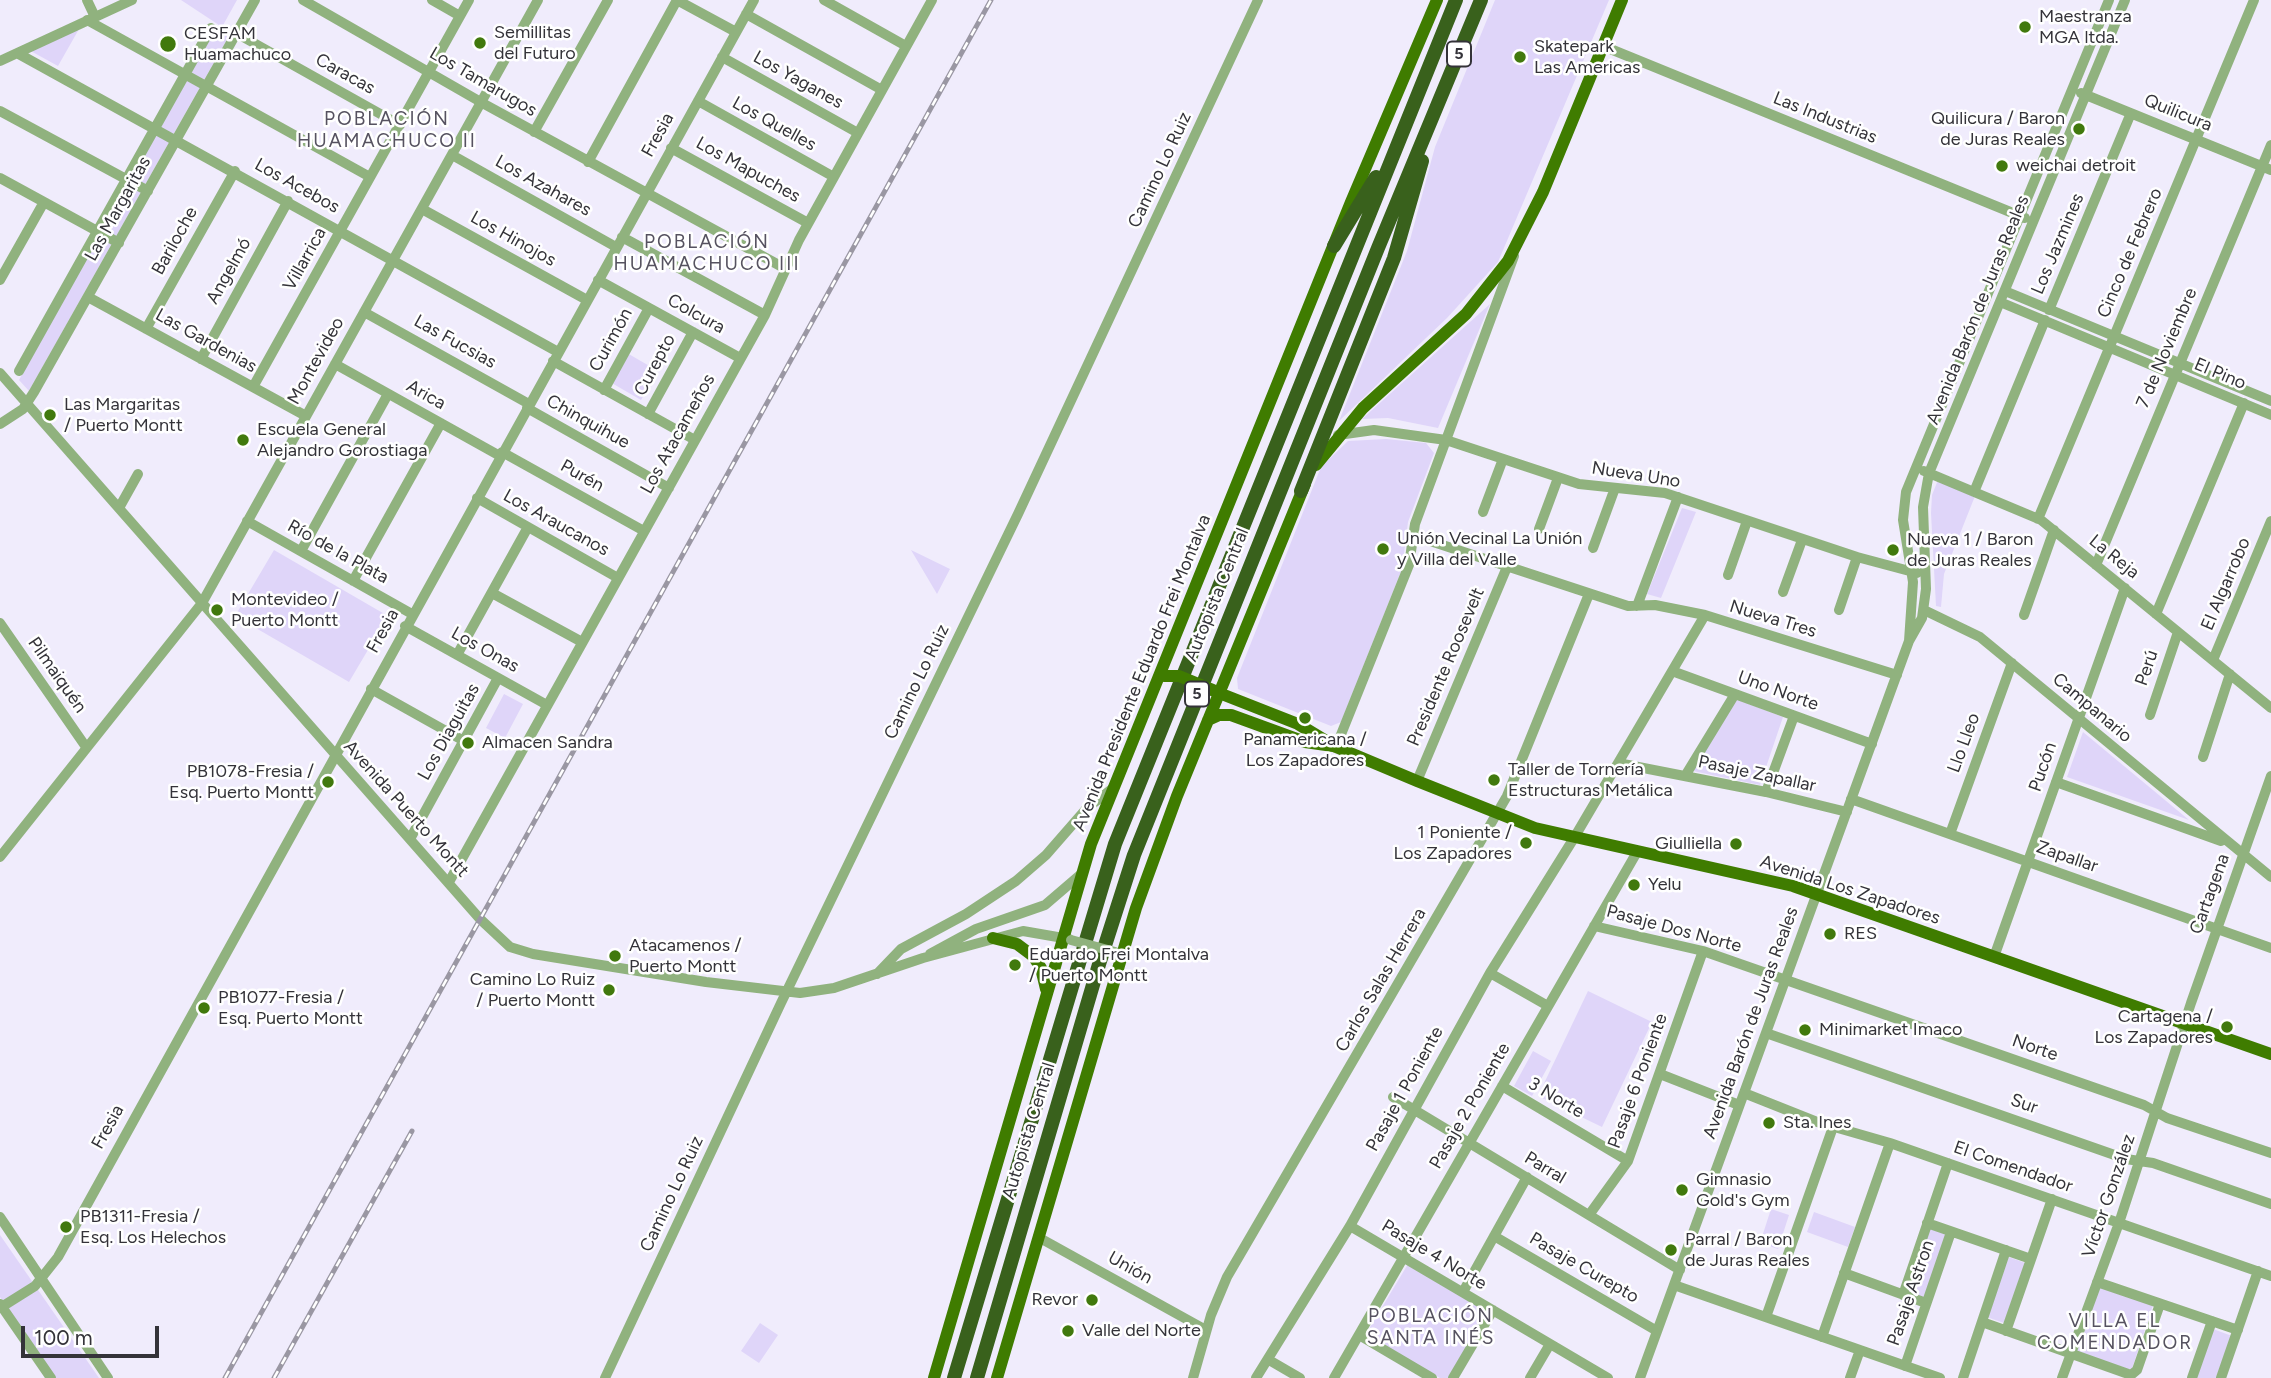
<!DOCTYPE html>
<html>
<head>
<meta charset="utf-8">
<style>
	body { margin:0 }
	#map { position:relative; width:2271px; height:1378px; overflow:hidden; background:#f0ecfc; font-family:Figtree,sans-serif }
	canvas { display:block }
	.scale { position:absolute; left:21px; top:1326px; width:138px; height:32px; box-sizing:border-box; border:4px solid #343339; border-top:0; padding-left:9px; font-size:21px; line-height:24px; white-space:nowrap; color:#343339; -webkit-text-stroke:5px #fff; paint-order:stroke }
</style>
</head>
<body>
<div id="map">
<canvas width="2271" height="1378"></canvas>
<div class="scale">100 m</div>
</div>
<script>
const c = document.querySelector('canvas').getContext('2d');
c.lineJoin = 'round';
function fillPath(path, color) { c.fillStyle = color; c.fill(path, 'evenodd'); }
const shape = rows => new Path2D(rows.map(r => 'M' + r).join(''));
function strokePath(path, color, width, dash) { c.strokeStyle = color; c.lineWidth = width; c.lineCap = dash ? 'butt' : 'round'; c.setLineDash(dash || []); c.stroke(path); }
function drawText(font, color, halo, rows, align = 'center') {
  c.font = font + ' Figtree,sans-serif'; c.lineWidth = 5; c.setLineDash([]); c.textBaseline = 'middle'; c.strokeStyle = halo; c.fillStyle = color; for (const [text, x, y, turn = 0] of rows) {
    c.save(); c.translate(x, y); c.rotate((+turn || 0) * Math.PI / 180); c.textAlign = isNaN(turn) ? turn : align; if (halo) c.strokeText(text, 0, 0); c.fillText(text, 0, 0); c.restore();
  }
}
const green = shape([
	[181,0,237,0,222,27],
	[1495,0,1609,0,1498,262,1447,318,1339,421,1407,251,1435,147],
	[216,27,230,34,29,391,19,380],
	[79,29,58,66,27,49],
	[1490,304,1438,428,1388,418,1362,419],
	[627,353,658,371,641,400,610,382],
	[1386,439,1426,443,1434,453,1408,522,1402,569,1341,722,1331,726,1238,689,1237,678,1321,467,1348,441],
	[1938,480,1975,496,1944,574,1941,607,1936,606,1931,513,1932,495],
	[1682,508,1696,512,1661,598,1647,594],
	[274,550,388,616,349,682,235,616],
	[911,550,950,569,937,594],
	[504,694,523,704,505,738,486,728],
	[1736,699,1783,717,1760,785,1693,771],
	[2083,732,2189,820,2067,777],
	[1588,991,1652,1022,1602,1127,1538,1096],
	[1533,1051,1551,1061,1532,1096,1514,1086],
	[1771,1209,1789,1215,1778,1249,1760,1243],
	[1814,1212,1855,1227,1848,1247,1807,1232],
	[1930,1228,1948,1235,1924,1300,1906,1293],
	[0,1235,99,1378,55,1378,0,1297],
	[2006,1256,2028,1264,2007,1324,1984,1316],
	[1408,1264,1488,1312,1449,1378,1440,1378,1366,1334],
	[2099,1286,2153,1305,2132,1369,2124,1369,2076,1353],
	[760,1323,778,1335,759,1363,741,1351],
	[2213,1329,2232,1336,2216,1378,2195,1378]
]);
const minor = shape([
	[87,0,95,17],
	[303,0,486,105,786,269],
	[432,0,460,16],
	[677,0,736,32],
	[824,0,906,46],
	[746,14,882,90],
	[87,20,370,177],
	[236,33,400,125],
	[1603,46,2025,218],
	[17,53,558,352],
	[722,57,858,133],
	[0,61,132,0],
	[2081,93,2271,170],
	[698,101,834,177],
	[0,111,148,191],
	[534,132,608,0],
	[671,148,808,223],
	[452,155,616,247],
	[588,162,677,0],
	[0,178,119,243],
	[422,209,587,300],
	[622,237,765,315],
	[0,280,44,202],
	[598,280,740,358],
	[2005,291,2271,401],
	[88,297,306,416],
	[2000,302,2271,415],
	[2049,310,2131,113],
	[364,312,529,404],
	[146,329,235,171],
	[201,359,288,201],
	[553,361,695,440],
	[335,364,500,456],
	[19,371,211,28],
	[0,373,480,919,510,947,533,954,706,982,800,993,834,988,923,958,1023,931,1069,939],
	[253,387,469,0],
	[604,390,649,308],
	[527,408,669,488],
	[648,414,693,332],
	[0,424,23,409,34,392,255,0],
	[1338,435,1374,430,1446,440,1579,484,1665,493,1857,557,1917,573],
	[502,452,644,531],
	[1924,471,2041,520,2271,708],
	[1974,492,2045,320],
	[477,498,618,578],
	[119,508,138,474],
	[1483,512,1503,459],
	[2038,519,2254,0],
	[247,521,412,614],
	[1539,529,1558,478],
	[1412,535,1628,606,1655,605,1705,615,1897,675],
	[1593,548,1615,488],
	[301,551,388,394],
	[2096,565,2271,145],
	[1728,575,1747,521],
	[353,581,441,423],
	[1783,592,1802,540],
	[492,593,582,642],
	[1637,606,1678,497],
	[1839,610,1857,557],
	[1924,610,1980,637,2271,877],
	[2156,614,2244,403],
	[2024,615,2054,530],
	[0,623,86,747],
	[405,626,547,705],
	[1909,641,1913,582,1903,520,1906,492,2109,0],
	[457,655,528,527],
	[2213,660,2271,521],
	[1672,671,1872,744],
	[371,689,464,741],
	[2150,715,2178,632],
	[1336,747,1409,565,1415,524,1514,256],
	[2203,757,2230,674],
	[1618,763,1766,792,1847,812],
	[1685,776,1735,694],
	[1417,781,1507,567],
	[2056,782,2221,841],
	[1766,792,1794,716],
	[1851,799,2271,948],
	[1950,834,2012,663],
	[410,839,498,678],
	[0,857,202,603,538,0],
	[449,882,765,315,799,240,932,0],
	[1594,926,1703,951,2144,1105,2167,1118,2271,1153],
	[930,954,976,929,1045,905,1080,875],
	[1994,957,2125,588],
	[1490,973,1548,1006],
	[877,974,901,949,966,914,1016,881,1046,855,1087,808,1112,789],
	[1766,1033,2126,1159,2153,1163,2271,1204],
	[1660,1074,1739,1105],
	[1502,1086,1628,1161],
	[1744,1093,1817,1122,1890,1143,2271,1276],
	[1393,1097,1680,1270],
	[1589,1215,1628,1161,1703,951],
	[0,1217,108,1378],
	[1927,1223,2031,1259],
	[1350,1226,1608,1378],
	[1494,1236,1657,1331],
	[1038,1237,1206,1330],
	[1844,1273,1926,1303],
	[2097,1282,2238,1330],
	[1674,1285,1940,1378],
	[1463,1292,1527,1177],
	[1903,1295,1948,1163],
	[0,1304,51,1378],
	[0,1308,35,1286,58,1257,754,0],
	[1766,1317,1833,1127],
	[1982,1322,2131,1375,2137,1370,2160,1304],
	[2006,1331,2052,1199],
	[1359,1335,1432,1378],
	[1822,1337,1890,1143],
	[1269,1360,1300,1378],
	[1905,1366,1951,1232],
	[605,1378,781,1003,1018,514,1258,0],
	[1193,1378,1211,1315,1227,1277,1507,796,1589,594],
	[1256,1378,1350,1226,1490,973,1574,838,1705,615],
	[1334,1378,1637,852],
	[1453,1378,1493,1310],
	[1530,1378,1550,1344],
	[1640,1378,1909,641,1922,618,1926,589,1923,507,1929,473,2125,0],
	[1850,1378,1860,1350],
	[1963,1378,2006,1250],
	[2062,1378,2119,1223,2191,1003,2271,776],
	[2192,1378,2212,1321],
	[2221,1378,2258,1271]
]);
const major = shape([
	[1316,465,1363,408,1466,314,1508,261,1543,192,1622,0],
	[1214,691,1298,724,1336,747,1417,781,1535,828,1793,886,2271,1054],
	[1208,720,1219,715,1231,715,1305,742,1333,746],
	[993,938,1017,944,1033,956,1041,968,1046,989],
	[934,1378,1091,844,1351,202,1437,0],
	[997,1378,1136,908,1177,796,1305,484]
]);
const highway = shape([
	[1334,246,1376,177],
	[1301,491,1394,258,1422,161],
	[954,1378,1115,844,1456,0],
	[977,1378,1100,961,1134,855,1378,248,1481,0]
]);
const rail = shape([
	[225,1378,991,0],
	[274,1378,412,1131]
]);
const minorBridge = shape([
	[1071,940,1115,952]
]);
const majorBridge = shape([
	[1164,676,1179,676,1213,690]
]);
const markers = [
	[2025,27,7,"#41790d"],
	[480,43,7,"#41790d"],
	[168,44,9,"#41790d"],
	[1520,57,7,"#41790d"],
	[2079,129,7,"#41790d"],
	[2002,166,7,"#41790d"],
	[50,415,7,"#41790d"],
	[243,440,7,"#41790d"],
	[1383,549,7,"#41790d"],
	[1893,550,7,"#41790d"],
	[217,610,7,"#41790d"],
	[1305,718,7,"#41790d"],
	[468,743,7,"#41790d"],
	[1494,780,7,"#41790d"],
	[328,782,7,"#41790d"],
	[1526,843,7,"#41790d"],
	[1736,844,7,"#41790d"],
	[1634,885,7,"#41790d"],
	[1830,934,7,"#41790d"],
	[615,956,7,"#41790d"],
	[1015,965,7,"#41790d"],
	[609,990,7,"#41790d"],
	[204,1008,7,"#41790d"],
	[2227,1027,7,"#41790d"],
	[1805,1030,7,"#41790d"],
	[1769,1123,7,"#41790d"],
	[1682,1190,7,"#41790d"],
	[66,1227,7,"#41790d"],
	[1671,1250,7,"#41790d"],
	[1092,1300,7,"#41790d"],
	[1068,1331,7,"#41790d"]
];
const shields = [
	[1459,54,24],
	[1197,694,24]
];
const shieldNames = [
	["5",1459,54],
	["5",1197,694]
];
const poiNames = [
	["Maestranza",2039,17],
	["MGA ltda.",2039,38],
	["Semillitas",494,33],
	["del Futuro",494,54],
	["CESFAM",184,34],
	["Huamachuco",184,55],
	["Skatepark",1534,47],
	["Las Americas",1534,68],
	["Quilicura / Baron",2065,119,"right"],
	["de Juras Reales",2065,140,"right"],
	["weichai detroit",2016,166],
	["Las Margaritas",64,405],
	["/ Puerto Montt",64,426],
	["Escuela General",257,430],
	["Alejandro Gorostiaga",257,451],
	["Unión Vecinal La Unión",1397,539],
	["y Villa del Valle",1397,560],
	["Nueva 1 / Baron",1907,540],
	["de Juras Reales",1907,561],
	["Montevideo /",231,600],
	["Puerto Montt",231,621],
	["Panamericana /",1305,740,"center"],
	["Los Zapadores",1305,761,"center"],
	["Almacen Sandra",482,743],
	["Taller de Tornería",1508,770],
	["Estructuras Metálica",1508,791],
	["PB1078-Fresia /",314,772,"right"],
	["Esq. Puerto Montt",314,793,"right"],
	["1 Poniente /",1512,833,"right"],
	["Los Zapadores",1512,854,"right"],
	["Giulliella",1722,844,"right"],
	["Yelu",1648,885],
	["RES",1844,934],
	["Atacamenos /",629,946],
	["Puerto Montt",629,967],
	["Eduardo Frei Montalva",1029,955],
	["/ Puerto Montt",1029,976],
	["Camino Lo Ruiz",595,980,"right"],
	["/ Puerto Montt",595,1001,"right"],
	["PB1077-Fresia /",218,998],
	["Esq. Puerto Montt",218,1019],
	["Cartagena /",2213,1017,"right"],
	["Los Zapadores",2213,1038,"right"],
	["Minimarket Imaco",1819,1030],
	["Sta. Ines",1783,1123],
	["Gimnasio",1696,1180],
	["Gold's Gym",1696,1201],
	["PB1311-Fresia /",80,1217],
	["Esq. Los Helechos",80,1238],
	["Parral / Baron",1685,1240],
	["de Juras Reales",1685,1261],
	["Revor",1078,1300,"right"],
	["Valle del Norte",1082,1331]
];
const streetNames = [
	["Caracas",345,74,29],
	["Los Yaganes",798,80,29],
	["Los Tamarugos",483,82,30],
	["Quilicura",2178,113,22],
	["Las Industrias",1825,118,22],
	["Los Quelles",774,124,29],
	["Fresia",658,135,-61],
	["Los Mapuches",748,170,29],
	["Camino Lo Ruiz",1160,170,-65],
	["Los Acebos",297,186,29],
	["Los Azahares",543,186,29],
	["Las Margaritas",118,209,-61],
	["Los Hinojos",513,239,29],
	["Bariloche",175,241,-61],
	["Los Jazmines",2058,244,-67],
	["Cinco de Febrero",2130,253,-67],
	["Villarrica",305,259,-61],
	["Angelmó",229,271,-61],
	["Avenida Barón de Juras Reales",1978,310,-68],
	["Colcura",696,314,29],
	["Curimón",611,340,-61],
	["Las Gardenias",206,341,29],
	["Las Fucsias",455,342,29],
	["7 de Noviembre",2167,348,-67],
	["Montevideo",316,361,-61],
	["Curepto",655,365,-62],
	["El Pino",2220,374,23],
	["Arica",426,395,29],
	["Chinquihue",588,422,29],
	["Los Atacameños",678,434,-61],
	["Nueva Uno",1636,475,9],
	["Purén",582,476,29],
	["Los Araucanos",556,523,29],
	["Río de la Plata",338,552,29],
	["La Reja",2114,557,39],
	["El Algarrobo",2226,584,-67],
	["Autopista Central",1217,595,-68],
	["Nueva Tres",1773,619,17],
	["Fresia",383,631,-61],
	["Los Onas",485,650,29],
	["Presidente Roosevelt",1446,667,-67],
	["Perú",2147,668,-71],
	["Avenida Presidente Eduardo Frei Montalva",1142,673,-68],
	["Pilmaiquén",57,675,55],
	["Camino Lo Ruiz",917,682,-64],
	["Uno Norte",1778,691,20],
	["Campanario",2092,708,40],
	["Los Diaguitas",449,732,-61],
	["Llo Lleo",1964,743,-70],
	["Pucón",2043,767,-71],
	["Pasaje Zapallar",1757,774,12],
	["Avenida Puerto Montt",406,809,48],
	["Zapallar",2067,857,19],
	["Avenida Los Zapadores",1850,890,18],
	["Cartagena",2210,894,-70],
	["Pasaje Dos Norte",1674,929,15],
	["Carlos Salas Herrera",1381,980,-60],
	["Avenida Barón de Juras Reales",1751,1023,-70],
	["Norte",2035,1048,19],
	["Pasaje 6 Poniente",1638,1081,-70],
	["Pasaje 1 Poniente",1405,1089,-61],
	["3 Norte",1556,1098,31],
	["Sur",2024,1104,19],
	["Pasaje 2 Poniente",1470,1106,-60],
	["Fresia",108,1127,-61],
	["Autopista Central",1029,1131,-73],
	["El Comendador",2013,1167,19],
	["Parral",1545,1168,31],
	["Camino Lo Ruiz",672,1194,-65],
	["Víctor González",2109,1196,-71],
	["Pasaje 4 Norte",1434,1255,31],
	["Unión",1130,1268,29],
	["Pasaje Curepto",1584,1268,30],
	["Pasaje Astron",1911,1293,-71]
];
const neighbourhoodNames = [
	["POBLACIÓN",387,119],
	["HUAMACHUCO II",387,141],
	["POBLACIÓN",707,242],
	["HUAMACHUCO III",707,264],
	["POBLACIÓN",1431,1316],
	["SANTA INÉS",1431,1338],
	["VILLA EL",2115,1321],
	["COMENDADOR",2115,1343]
];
fillPath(green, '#dfd5f9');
strokePath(minor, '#90b27e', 10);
strokePath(major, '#3f7c00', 12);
strokePath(highway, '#39611c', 14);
strokePath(rail, '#9a97a3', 5);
strokePath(rail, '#fff', 2.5, [8]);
strokePath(minorBridge, '#90b27e', 10);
strokePath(majorBridge, '#3f7c00', 12);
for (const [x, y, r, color] of markers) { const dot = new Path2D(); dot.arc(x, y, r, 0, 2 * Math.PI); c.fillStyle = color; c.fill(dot); strokePath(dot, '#fff', 2.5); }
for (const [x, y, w] of shields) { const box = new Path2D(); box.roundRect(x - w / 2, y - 12.5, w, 25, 5); c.fillStyle = '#fff'; c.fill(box); strokePath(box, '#343339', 2); }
drawText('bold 16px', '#343339', null, shieldNames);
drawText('18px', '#343339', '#fff', poiNames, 'left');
drawText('18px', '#343339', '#fff', streetNames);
c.letterSpacing = '2px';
drawText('19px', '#565260', '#fff', neighbourhoodNames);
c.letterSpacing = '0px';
</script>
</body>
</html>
